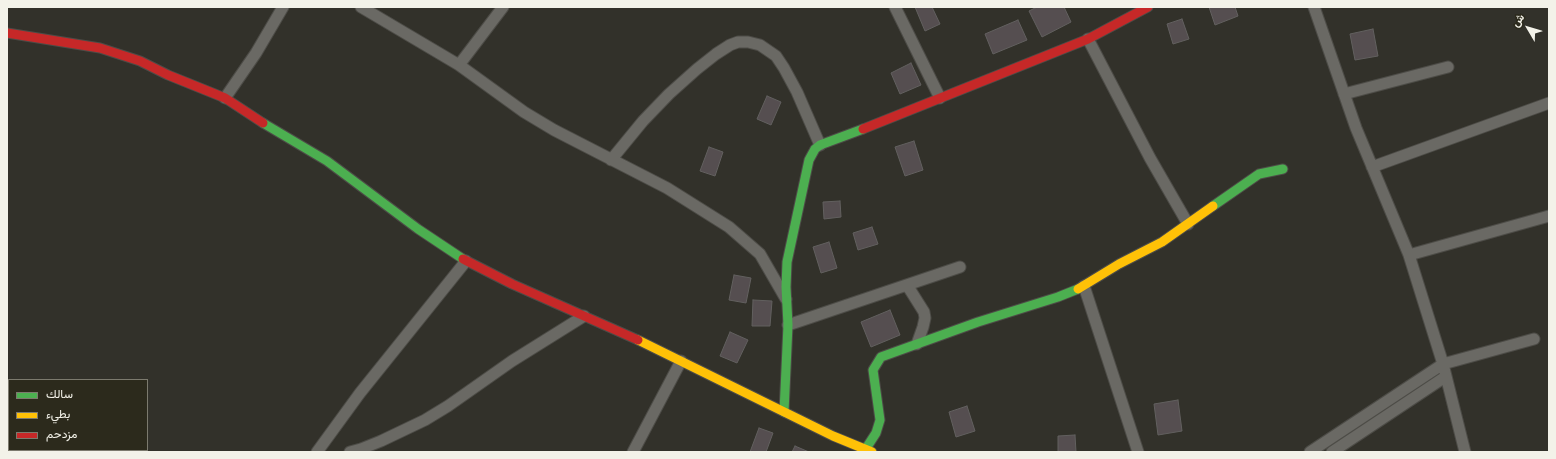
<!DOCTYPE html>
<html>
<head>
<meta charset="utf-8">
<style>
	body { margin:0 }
	#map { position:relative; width:1556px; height:459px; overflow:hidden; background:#32312a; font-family:Roboto,Vazirmatn,sans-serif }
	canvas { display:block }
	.frame { position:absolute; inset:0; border:8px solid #f3f2e9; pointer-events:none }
	.legend { position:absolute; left:8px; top:379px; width:140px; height:72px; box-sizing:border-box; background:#2c2a1c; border:1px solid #7c7a6e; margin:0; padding:5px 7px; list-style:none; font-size:12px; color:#f3f2e9 }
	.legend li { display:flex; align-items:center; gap:8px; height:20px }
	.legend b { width:20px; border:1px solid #7c7a6e }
	.north { position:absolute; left:1508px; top:8px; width:40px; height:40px; -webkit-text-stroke:3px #2c2a1c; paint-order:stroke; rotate:308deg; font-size:11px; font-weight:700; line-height:16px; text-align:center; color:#f3f2e9 }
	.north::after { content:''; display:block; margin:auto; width:14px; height:18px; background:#f3f2e9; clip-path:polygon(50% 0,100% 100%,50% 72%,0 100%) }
</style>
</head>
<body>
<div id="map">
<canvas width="1556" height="459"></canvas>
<div class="frame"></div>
<ul class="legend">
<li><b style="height:5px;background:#4caf50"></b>سالك</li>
<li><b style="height:5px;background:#ffc107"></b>بطيء</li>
<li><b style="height:5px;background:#c62828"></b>مزدحم</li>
</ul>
<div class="north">ش</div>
</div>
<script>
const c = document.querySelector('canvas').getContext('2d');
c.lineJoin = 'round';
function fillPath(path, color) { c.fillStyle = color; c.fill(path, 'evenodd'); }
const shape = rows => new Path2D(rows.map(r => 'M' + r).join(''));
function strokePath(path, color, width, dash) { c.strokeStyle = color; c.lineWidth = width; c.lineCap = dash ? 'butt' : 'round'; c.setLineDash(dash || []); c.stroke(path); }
const building = shape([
	[915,7,932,7,940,24,925,31,915,7],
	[1037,7,1064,7,1071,22,1042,37,1029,11,1037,7],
	[1209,7,1235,7,1238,16,1215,25,1209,7],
	[1182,19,1189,39,1173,44,1167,24,1182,19],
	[1018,20,1027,40,993,54,985,34,1018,20],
	[1373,29,1378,56,1355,60,1350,34,1373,29],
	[911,63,921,85,900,94,891,73,911,63],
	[767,96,781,102,771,125,757,119,767,96],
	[914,141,923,170,905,176,895,147,914,141],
	[709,147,723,152,715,176,700,171,709,147],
	[840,201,841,217,824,219,823,202,840,201],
	[872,227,878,244,858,250,853,233,872,227],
	[829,242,837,268,821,273,813,247,829,242],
	[734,275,751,278,746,303,729,300,734,275],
	[753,300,772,301,770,326,752,326,753,300],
	[890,310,900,335,871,347,861,322,890,310],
	[730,332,748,340,737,363,720,356,730,332],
	[1178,400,1182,431,1158,435,1154,404,1178,400],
	[967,406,975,431,956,437,949,412,967,406],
	[759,428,773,433,766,452,750,452,759,428],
	[1075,435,1076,452,1058,452,1058,436,1075,435],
	[795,446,809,452,792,452,795,446]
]);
const street = shape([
	[361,7,459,65,524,112,554,130,667,188,729,227,760,254,786,299],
	[895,7,940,98],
	[1314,7,1356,128,1409,255,1443,364,1465,452],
	[1088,39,1150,158,1188,224],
	[459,65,503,7],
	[1344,94,1448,67],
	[225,98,256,53,283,7],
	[611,160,643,121,669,94,697,69,716,54,730,45,738,42,748,42,760,45,776,56,784,68,797,92,820,145],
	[1372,167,1549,103],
	[1409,255,1549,216],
	[907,285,924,312,925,318,923,327,917,344],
	[1084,286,1138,452],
	[788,325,960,267],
	[317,452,360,393,466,261],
	[350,452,361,449,381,441,425,420,448,406,512,361,584,316],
	[633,452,681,361],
	[1310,452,1443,364,1534,339],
	[1332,452,1445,377]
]);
const fast = shape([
	[263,123,327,161,418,229,463,259],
	[1213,206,1259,174,1283,169],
	[784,412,788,325,786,287,787,262,809,160,815,149,820,145,863,129],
	[865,450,876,433,880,420,873,370,881,357,978,322,1058,297,1078,289]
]);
const slow = shape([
	[1078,289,1119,264,1162,242,1213,206],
	[638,340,833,436,872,452]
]);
const jam = shape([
	[7,33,100,48,140,61,168,75,225,98,263,123],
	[863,129,1088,39,1148,7],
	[463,259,512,284,638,340]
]);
fillPath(building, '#554e50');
strokePath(building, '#62605f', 1);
strokePath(street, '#4d4c47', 13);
strokePath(fast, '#4d4c47', 11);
strokePath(slow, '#4d4c47', 11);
strokePath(jam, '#4d4c47', 11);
strokePath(street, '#6a6964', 11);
strokePath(fast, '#4caf50', 9);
strokePath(slow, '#ffc107', 9);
strokePath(jam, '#c62828', 9);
</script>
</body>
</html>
